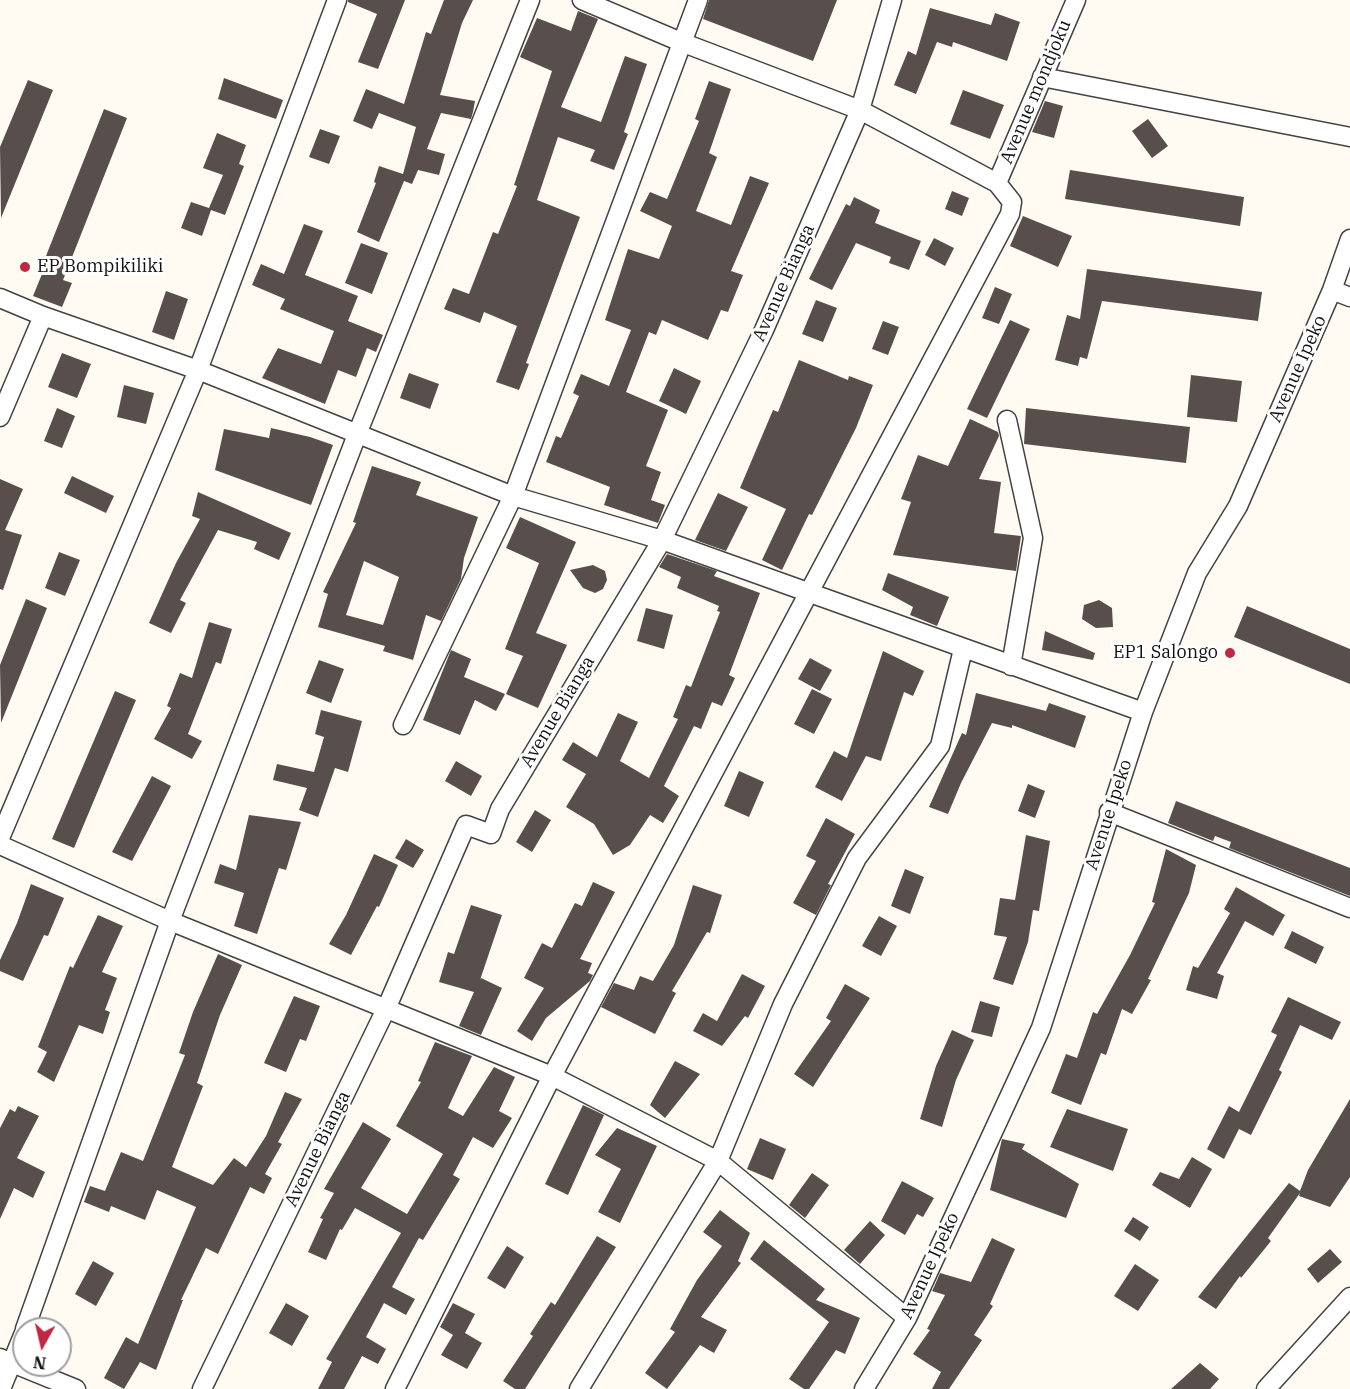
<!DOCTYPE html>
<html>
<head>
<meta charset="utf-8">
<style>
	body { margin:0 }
	#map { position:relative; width:1350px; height:1389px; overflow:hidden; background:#fffbf2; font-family:"IBM Plex Serif",serif }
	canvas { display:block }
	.north { position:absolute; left:12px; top:1317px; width:60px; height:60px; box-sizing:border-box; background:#fff; border:2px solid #9f9f9f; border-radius:50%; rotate:188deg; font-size:16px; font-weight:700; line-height:24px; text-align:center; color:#101010 }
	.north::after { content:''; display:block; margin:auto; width:21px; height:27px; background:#bf2842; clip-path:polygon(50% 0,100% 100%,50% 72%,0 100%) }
</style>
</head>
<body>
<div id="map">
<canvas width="1350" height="1389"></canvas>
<div class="north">N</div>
</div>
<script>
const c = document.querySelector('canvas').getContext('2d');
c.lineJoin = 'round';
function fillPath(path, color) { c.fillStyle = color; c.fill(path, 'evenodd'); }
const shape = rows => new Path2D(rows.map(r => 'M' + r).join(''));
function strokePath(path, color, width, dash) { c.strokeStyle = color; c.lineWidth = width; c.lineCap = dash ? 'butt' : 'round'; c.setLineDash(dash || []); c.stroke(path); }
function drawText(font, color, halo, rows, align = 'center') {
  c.font = font + ' "IBM Plex Serif",serif'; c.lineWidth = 6; c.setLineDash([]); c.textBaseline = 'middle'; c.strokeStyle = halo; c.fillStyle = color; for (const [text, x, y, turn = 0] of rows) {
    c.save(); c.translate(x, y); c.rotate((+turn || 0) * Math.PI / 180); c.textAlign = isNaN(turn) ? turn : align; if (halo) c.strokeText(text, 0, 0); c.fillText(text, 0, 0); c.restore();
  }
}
const building = shape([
	[348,0,405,0,378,69,358,62,377,14,348,2],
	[444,0,473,0,462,23,440,95,475,101,473,112,471,119,441,113,427,149,445,154,439,175,418,170,412,184,404,181,379,242,357,232,376,183,374,182,379,166,403,174,416,127,379,113,372,129,353,121,366,89,404,104,426,32,431,34],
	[709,0,837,0,813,61,703,19],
	[930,8,991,25,995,13,1020,22,1007,61,953,42,952,47,937,42,916,94,894,85,908,51,916,55],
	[578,11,598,19,561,107,601,122,625,56,647,64,624,132,628,134,614,170,590,161,595,150,558,137,537,200,580,217,526,363,529,364,519,390,496,382,517,326,484,312,480,323,444,309,453,288,469,294,493,232,498,234,517,186,514,185,552,71,520,57,537,18,571,31],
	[224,78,283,100,276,119,218,99],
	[28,80,53,90,1,218,0,147],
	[709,81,731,89,709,153,717,157,696,211,731,225,750,176,769,183,731,271,743,275,728,312,721,310,708,340,662,320,656,335,649,332,626,392,668,410,646,466,661,472,651,500,665,505,658,523,604,505,610,487,546,462,556,436,561,438,579,396,573,393,581,374,609,386,631,330,605,320,628,249,659,259,672,226,640,211,650,192,667,199,699,121,695,119],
	[963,90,1004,105,990,139,950,124],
	[1045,101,1063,106,1054,138,1032,132],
	[104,109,127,118,63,280,72,283,62,307,33,296,49,257,46,256],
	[1148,119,1168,146,1152,158,1132,131],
	[320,129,340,136,329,164,309,157],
	[217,133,246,145,239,164,244,166,225,215,211,210,202,236,181,228,191,202,209,208,223,175,203,168],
	[1070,170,1244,197,1240,226,1065,199],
	[952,191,969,198,962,216,945,209],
	[854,197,880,210,875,223,921,241,909,270,889,263,891,257,856,243,832,290,809,279,846,204,850,206],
	[1023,216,1072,236,1058,267,1010,246],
	[304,224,323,231,305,275,358,296,348,321,383,335,376,352,367,348,356,377,338,370,325,404,262,378,278,348,321,364,334,331,280,309,285,299,252,285,261,264,284,274],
	[934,238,954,248,945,266,925,255],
	[361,243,388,253,372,294,345,283],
	[1087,269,1262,292,1258,321,1102,301,1087,359,1080,357,1078,366,1055,360,1067,315,1080,319],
	[995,287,1012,294,999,324,982,318],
	[166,291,188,299,174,340,152,332],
	[816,300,837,308,823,342,802,334],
	[1010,320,1030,329,987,418,967,409],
	[883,321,899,327,888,355,872,349],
	[62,353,91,364,77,398,48,387],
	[799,360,848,380,849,376,873,385,856,428,812,515,809,514,782,570,762,560,786,509,740,488,773,410,778,412],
	[674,368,701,381,686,414,659,401],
	[409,373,439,384,430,409,400,398],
	[1191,375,1242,381,1237,422,1187,417],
	[124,385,154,393,146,424,117,417],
	[57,408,75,416,62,448,44,441],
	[1026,408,1190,427,1186,463,1024,444],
	[970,419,998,432,999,436,979,479,1001,482,994,533,1021,536,1016,571,893,555,911,502,901,499,918,455,948,466],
	[271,428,310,437,333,445,311,505,215,470,224,429,269,438],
	[372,466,421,482,416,495,478,517,464,558,461,579,441,621,426,615,413,660,383,651,385,646,318,627,328,594,323,592,356,523,353,522],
	[364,561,399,577,383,625,346,615],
	[72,476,114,496,106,513,64,493],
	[0,479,23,489,5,530,22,535,3,590,0,589],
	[198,492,291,533,279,560,254,549,257,542,218,530,180,600,186,603,171,633,149,623,176,563,200,519,192,516],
	[718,493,748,507,726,551,695,540],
	[520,517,576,542,536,633,567,645,538,708,506,694,523,656,505,649,539,563,506,548],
	[59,552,80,560,65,596,45,588],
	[667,554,717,571,714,576,760,593,729,675,735,678,722,706,712,702,701,729,694,726,664,786,679,796,663,823,650,815,630,845,613,855,594,824,566,807,586,774,562,760,573,742,597,757,618,713,638,722,620,761,649,778,678,719,673,717,686,685,691,687,720,612,717,611,719,606,677,588,681,577,659,567],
	[593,565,605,571,607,580,603,589,595,593,583,588,570,570],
	[888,573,949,597,937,626,910,615,913,607,882,590],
	[26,599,47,608,1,723,0,665],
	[1099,600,1112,608,1113,627,1096,628,1082,619,1084,605],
	[1247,606,1350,649,1350,684,1234,637],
	[646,608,673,615,664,649,637,641],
	[209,622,232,629,221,664,216,662,188,734,202,741,192,759,154,739,171,708,167,706,180,673,192,678],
	[1045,631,1095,653,1093,660,1042,650],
	[451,650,471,659,464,677,505,694,496,711,475,700,460,735,423,720],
	[883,651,924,671,913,696,904,692,881,761,866,756,842,801,815,787,834,751,847,758],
	[810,658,832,670,820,691,798,679],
	[319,660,344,669,331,703,306,693],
	[812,689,832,699,814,734,794,724],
	[115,691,136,700,74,848,52,839],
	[976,693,1046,711,1049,703,1086,716,1075,748,1012,725,1012,728,992,723,961,783,948,814,929,807,962,733,966,735],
	[321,710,362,721,348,772,335,768,318,817,299,810,307,788,273,780,277,764,314,772,324,737,315,734],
	[456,761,482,776,471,796,445,781],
	[739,771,764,782,749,817,724,806],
	[152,776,171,786,132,861,112,852],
	[1028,784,1045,791,1035,818,1018,811],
	[1176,801,1350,868,1350,896,1229,848,1231,842,1215,836,1213,841,1168,823],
	[535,810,551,820,532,852,516,842],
	[249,815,301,822,286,870,279,868,257,934,234,926,244,893,214,883,220,864,236,870],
	[826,818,855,834,828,884,831,885,816,915,793,903,816,861,806,856],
	[1026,835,1050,841,1039,911,1033,910,1028,942,1013,985,993,979,1007,937,994,935,1000,898,1015,900],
	[406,839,424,850,413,868,395,858],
	[1166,849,1196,865,1189,893,1148,979,1151,980,1132,1014,1122,1009,1106,1055,1101,1053,1081,1105,1051,1093,1066,1054,1077,1058,1093,1012,1097,1014,1130,955,1155,903,1152,902],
	[374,854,398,865,379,907,377,906,351,955,329,944,346,915],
	[905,869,924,877,910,914,891,906],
	[593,882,615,892,580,959,592,963,588,973,593,975,590,981,546,1018,532,1041,517,1031,544,988,524,978,542,943,552,948,575,903,582,906],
	[31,884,64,898,48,936,44,935,23,981,0,971,0,960,17,923],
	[693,885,722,895,710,933,707,932,672,991,676,993,655,1034,601,1007,614,983,634,990,640,976,653,981,674,945],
	[1236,887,1285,915,1273,936,1245,921,1217,973,1224,976,1217,999,1186,990,1193,966,1198,968,1230,913,1224,909],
	[471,905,502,915,480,980,481,978,502,988,481,1035,459,1026,474,992,439,982,448,952,454,954],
	[98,915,123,926,102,972,117,978,105,1010,110,1012,103,1034,79,1025,54,1082,37,1072,47,1052,38,1047,70,966,73,968],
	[879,916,897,926,881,956,862,946],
	[1292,931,1324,947,1316,964,1284,948],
	[218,954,242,965,220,1015,197,1083,203,1086,172,1167,213,1185,234,1158,246,1167,266,1136,285,1092,302,1099,278,1142,282,1144,265,1174,272,1178,264,1194,250,1187,218,1254,206,1248,181,1300,183,1300,156,1370,140,1362,124,1389,104,1378,126,1337,138,1344,196,1207,157,1190,145,1220,111,1206,109,1212,84,1202,90,1186,105,1191,121,1152,143,1161,185,1055,179,1053,193,1012],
	[742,974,765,986,748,1018,745,1016,722,1046,693,1031,703,1013,717,1021],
	[845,984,870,998,813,1087,794,1074,831,1021,826,1018],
	[294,996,320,1006,306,1041,300,1039,286,1072,264,1063],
	[1288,997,1341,1022,1332,1040,1300,1025,1279,1070,1282,1072,1251,1135,1239,1129,1224,1159,1207,1149,1229,1106,1239,1112,1277,1035,1271,1032],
	[980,1001,1000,1007,992,1037,971,1032],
	[952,1030,974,1040,956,1080,942,1127,920,1119,936,1066],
	[435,1042,472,1056,448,1108,463,1116,494,1067,515,1077,499,1111,512,1118,493,1148,473,1137,453,1175,460,1179,423,1240,419,1238,392,1287,415,1299,406,1315,384,1303,366,1337,386,1349,378,1364,362,1356,344,1389,318,1389,332,1362,326,1359,401,1233,355,1208,342,1230,340,1229,326,1260,308,1252,323,1219,320,1218,334,1193,324,1189,363,1122,391,1139,361,1188,407,1214,443,1154,396,1126,421,1082,418,1081],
	[675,1061,700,1074,665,1118,650,1105],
	[1350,1099,1350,1177,1330,1207,1299,1196,1300,1193,1268,1238,1271,1241,1241,1278,1240,1276,1216,1309,1198,1297,1289,1183,1300,1191,1308,1170],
	[583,1105,604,1115,568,1195,545,1184],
	[18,1106,39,1116,17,1158,45,1172,33,1198,14,1188,0,1219,0,1128,10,1109,15,1112],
	[1067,1109,1128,1129,1113,1171,1050,1147],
	[617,1128,657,1146,620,1223,598,1212,621,1169,595,1155],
	[760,1138,786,1149,773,1180,747,1169],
	[1002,1139,1025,1144,1022,1149,1079,1184,1066,1218,990,1190],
	[1192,1157,1212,1169,1190,1208,1152,1185,1160,1172,1179,1179],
	[812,1173,829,1185,805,1218,789,1205],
	[902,1181,934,1198,923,1217,917,1214,905,1235,881,1221],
	[720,1210,750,1233,738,1261,741,1263,701,1317,727,1330,714,1353,700,1345,667,1389,645,1373,675,1332,670,1329,697,1280,722,1246,703,1232],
	[1133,1217,1149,1227,1140,1241,1124,1231],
	[870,1221,885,1235,860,1264,844,1250],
	[597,1236,616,1247,525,1389,515,1389,503,1381,533,1336,530,1334,551,1302,555,1305],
	[992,1238,1015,1249,990,1304,993,1306,974,1335,982,1340,949,1389,932,1389,941,1372,913,1354,930,1330,927,1329,945,1295,932,1291,934,1287,940,1273,971,1282],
	[764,1240,825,1289,816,1300,860,1318,845,1354,836,1350,809,1389,804,1389,789,1379,829,1322,750,1259],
	[507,1246,524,1257,505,1289,487,1278],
	[1330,1249,1342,1262,1318,1283,1307,1269],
	[93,1261,114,1273,96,1306,75,1294],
	[1135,1264,1159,1280,1138,1311,1114,1296],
	[286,1303,309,1316,292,1346,269,1333],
	[453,1303,475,1314,465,1333,482,1343,467,1369,441,1355,453,1335,440,1327],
	[1200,1363,1219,1379,1210,1389,1171,1389]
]);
const minor = shape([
	[1042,77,1350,137],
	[997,183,1076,0],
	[1332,290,1350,297],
	[0,298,43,316,198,370,513,496,662,540,1143,712],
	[0,417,43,316],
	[1007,420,1033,538,1011,666],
	[403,725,513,496,698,0],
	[1109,812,1350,908],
	[0,838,198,370,337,0],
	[0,845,170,921,552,1076,718,1161,907,1318],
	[25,1329,170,921,358,432,530,0],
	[0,1358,76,1389],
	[1,1389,24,1333],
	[202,1389,386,1009,466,825,491,834,500,809,662,540,764,330,860,110,892,0],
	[395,1389,552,1076,1010,214,1012,202,997,183,860,110,681,42,582,0],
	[579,1389,718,1161,783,1004,857,858,940,746,963,649],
	[864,1389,907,1318,1041,1028,1143,712,1197,573,1238,506,1332,290,1350,239],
	[1266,1389,1350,1297]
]);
const markers = [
	[25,267,6,"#bf2842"],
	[1230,653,6,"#bf2842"]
];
const streetNames = [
	["Avenue mondjoku",1036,92,-67],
	["Avenue Bianga",784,283,-66],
	["Avenue Ipeko",1298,369,-66],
	["Avenue Bianga",558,712,-59],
	["Avenue Ipeko",1109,815,-72],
	["Avenue Bianga",318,1149,-64],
	["Avenue Ipeko",930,1266,-65]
];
const poiNames = [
	["EP Bompikiliki",37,267],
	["EP1 Salongo",1218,653,"right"]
];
fillPath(building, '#584f4c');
strokePath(minor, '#434343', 21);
strokePath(minor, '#fff', 18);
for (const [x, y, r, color] of markers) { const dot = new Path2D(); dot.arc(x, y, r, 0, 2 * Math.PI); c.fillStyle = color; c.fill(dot); strokePath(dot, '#fff', 2); }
drawText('18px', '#101010', '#fff', streetNames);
drawText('18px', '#101010', '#fff', poiNames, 'left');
</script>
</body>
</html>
